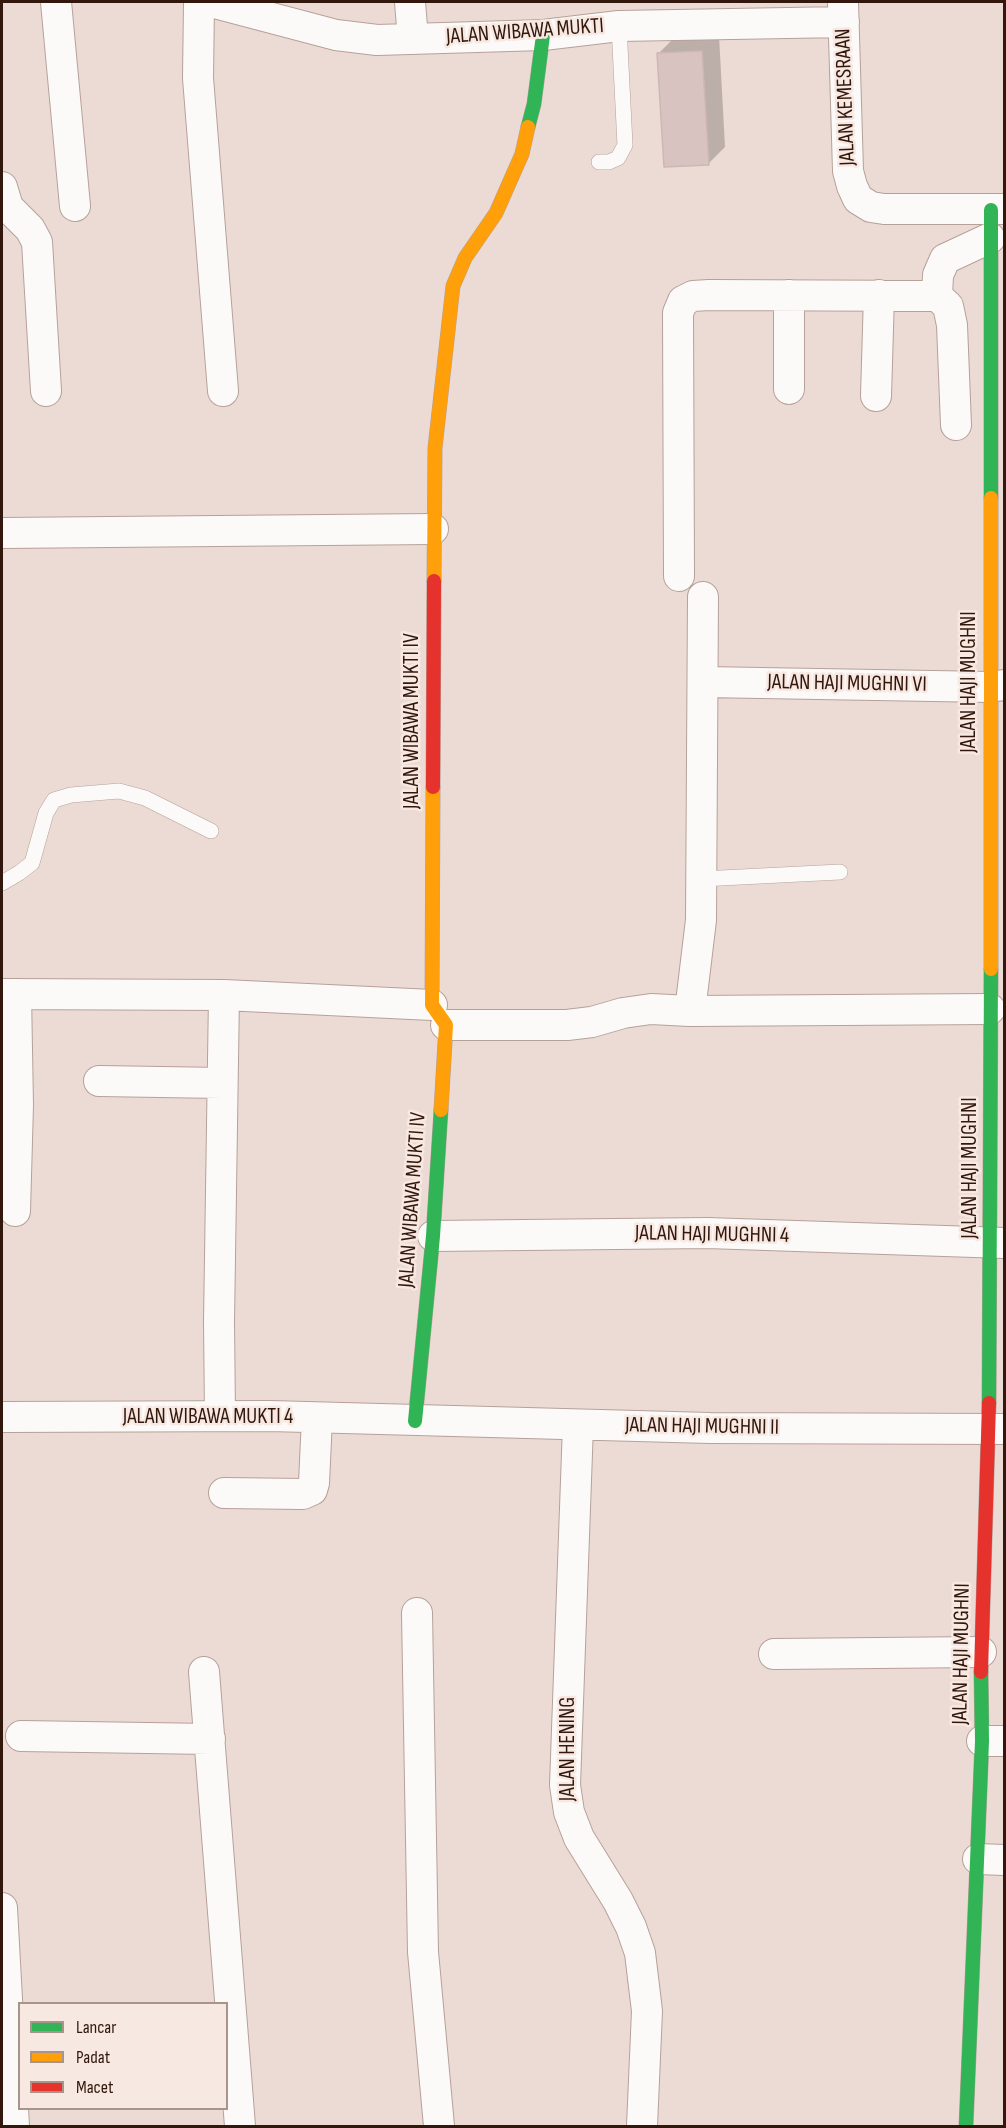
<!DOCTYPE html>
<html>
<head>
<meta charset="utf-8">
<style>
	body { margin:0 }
	#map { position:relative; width:1006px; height:2128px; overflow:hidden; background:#ecdbd5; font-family:"Sofia Sans Condensed",sans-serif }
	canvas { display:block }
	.frame { position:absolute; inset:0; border:3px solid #32170c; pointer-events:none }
	.legend { position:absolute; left:18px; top:2002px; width:210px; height:108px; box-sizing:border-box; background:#f8e8e2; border:2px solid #a9948c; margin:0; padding:8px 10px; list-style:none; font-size:18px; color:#32170c }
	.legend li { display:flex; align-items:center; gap:12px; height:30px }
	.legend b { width:30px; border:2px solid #a9948c }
</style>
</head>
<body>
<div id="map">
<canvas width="1006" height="2128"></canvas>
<div class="frame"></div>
<ul class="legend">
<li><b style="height:8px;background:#30b455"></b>Lancar</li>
<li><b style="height:8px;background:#ff9f0a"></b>Padat</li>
<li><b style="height:8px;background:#e5322d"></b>Macet</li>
</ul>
</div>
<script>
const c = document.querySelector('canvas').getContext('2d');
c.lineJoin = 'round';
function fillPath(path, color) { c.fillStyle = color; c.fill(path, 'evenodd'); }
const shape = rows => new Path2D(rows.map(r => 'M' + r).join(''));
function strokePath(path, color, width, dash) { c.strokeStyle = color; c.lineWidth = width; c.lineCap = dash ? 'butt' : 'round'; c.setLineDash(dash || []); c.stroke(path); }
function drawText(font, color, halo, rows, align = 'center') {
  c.font = font + ' "Sofia Sans Condensed",sans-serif'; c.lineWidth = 5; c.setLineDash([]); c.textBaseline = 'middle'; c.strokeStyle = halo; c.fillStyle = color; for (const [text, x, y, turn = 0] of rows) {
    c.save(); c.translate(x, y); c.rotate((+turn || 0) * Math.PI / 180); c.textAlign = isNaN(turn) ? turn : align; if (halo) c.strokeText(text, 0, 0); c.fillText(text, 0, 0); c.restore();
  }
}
const shadow = shape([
	[719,35,725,147,709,163,658,54,675,37]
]);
const building = shape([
	[702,51,709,165,664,167,657,53,702,51]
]);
const lane = shape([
	[599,162,609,162,618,158,625,145,619,26],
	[701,879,840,872],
	[2,883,19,873,32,863,46,813,54,800,71,795,119,791,145,798,211,831]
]);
const street = shape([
	[56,2,75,206],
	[199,2,198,78,223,391],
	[211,2,336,35,377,40,543,35,619,26,844,22],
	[410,2,413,39],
	[843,2,848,171,852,186,858,199,871,207,884,209,1004,209],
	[2,187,8,207,30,229,37,242,46,391],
	[937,296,938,275,945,259,990,238],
	[789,389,789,295],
	[876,396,879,295],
	[2,533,433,529],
	[679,576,678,313,683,301,693,296,709,295,937,296,948,306,952,325,956,425],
	[704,682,990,687,1004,685],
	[2,994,224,995,432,1005],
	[690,1011,990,1009],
	[446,1025,567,1025,592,1022,623,1013,651,1009,690,1011,701,920,703,597],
	[99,1081,222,1083],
	[15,1211,18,1105,16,994],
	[433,1236,707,1233,1004,1243],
	[220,1416,219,1322,224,995],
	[2,1417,270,1416,710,1428,1004,1429],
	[578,1425,565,1785,569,1812,579,1838,618,1901,631,1927,640,1953,647,2011,642,2126],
	[224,1493,303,1494,312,1490,314,1483,317,1418],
	[417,1613,423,1952,439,2126],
	[774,1654,981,1652],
	[204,1672,240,2126],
	[21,1736,210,1739],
	[982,1741,1004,1741],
	[978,1859,1004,1860],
	[2,1908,14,2126]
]);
const fast = shape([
	[528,127,534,104,543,35],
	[991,210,991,498],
	[989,1403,991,969],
	[415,1421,433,1236,441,1110],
	[966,2126,982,1741,981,1672]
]);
const slow = shape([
	[991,498,991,969],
	[434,581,435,448,453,286,465,258,496,213,522,154,528,127],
	[433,787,432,1005,446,1025,441,1110]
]);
const jam = shape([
	[433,787,434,581],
	[981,1672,989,1403]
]);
const streetNames = [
	["JALAN WIBAWA MUKTI",525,32,-4],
	["JALAN KEMESRAAN",846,97,-92],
	["JALAN HAJI MUGHNI",969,682,-90],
	["JALAN HAJI MUGHNI VI",847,684,1],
	["JALAN WIBAWA MUKTI IV",412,721,-90],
	["JALAN HAJI MUGHNI",970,1168,-90],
	["JALAN WIBAWA MUKTI IV",413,1200,-86],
	["JALAN HAJI MUGHNI 4",712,1235,1],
	["JALAN WIBAWA MUKTI 4",208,1417],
	["JALAN HAJI MUGHNI II",702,1427,1],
	["JALAN HAJI MUGHNI",962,1654,-89],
	["JALAN HENING",568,1749,-90]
];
fillPath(shadow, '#0003');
fillPath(building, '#d9c3c0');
strokePath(building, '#cdb7b3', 1.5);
strokePath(lane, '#b6a199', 16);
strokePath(street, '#b6a199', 32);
strokePath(fast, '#b6a199', 15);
strokePath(slow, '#b6a199', 15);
strokePath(jam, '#b6a199', 15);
strokePath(lane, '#fcfaf9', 15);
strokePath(street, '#fcfaf9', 30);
strokePath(fast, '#30b455', 14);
strokePath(slow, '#ff9f0a', 14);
strokePath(jam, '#e5322d', 14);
drawText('22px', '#32170c', '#f8e8e2', streetNames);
</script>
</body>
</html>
